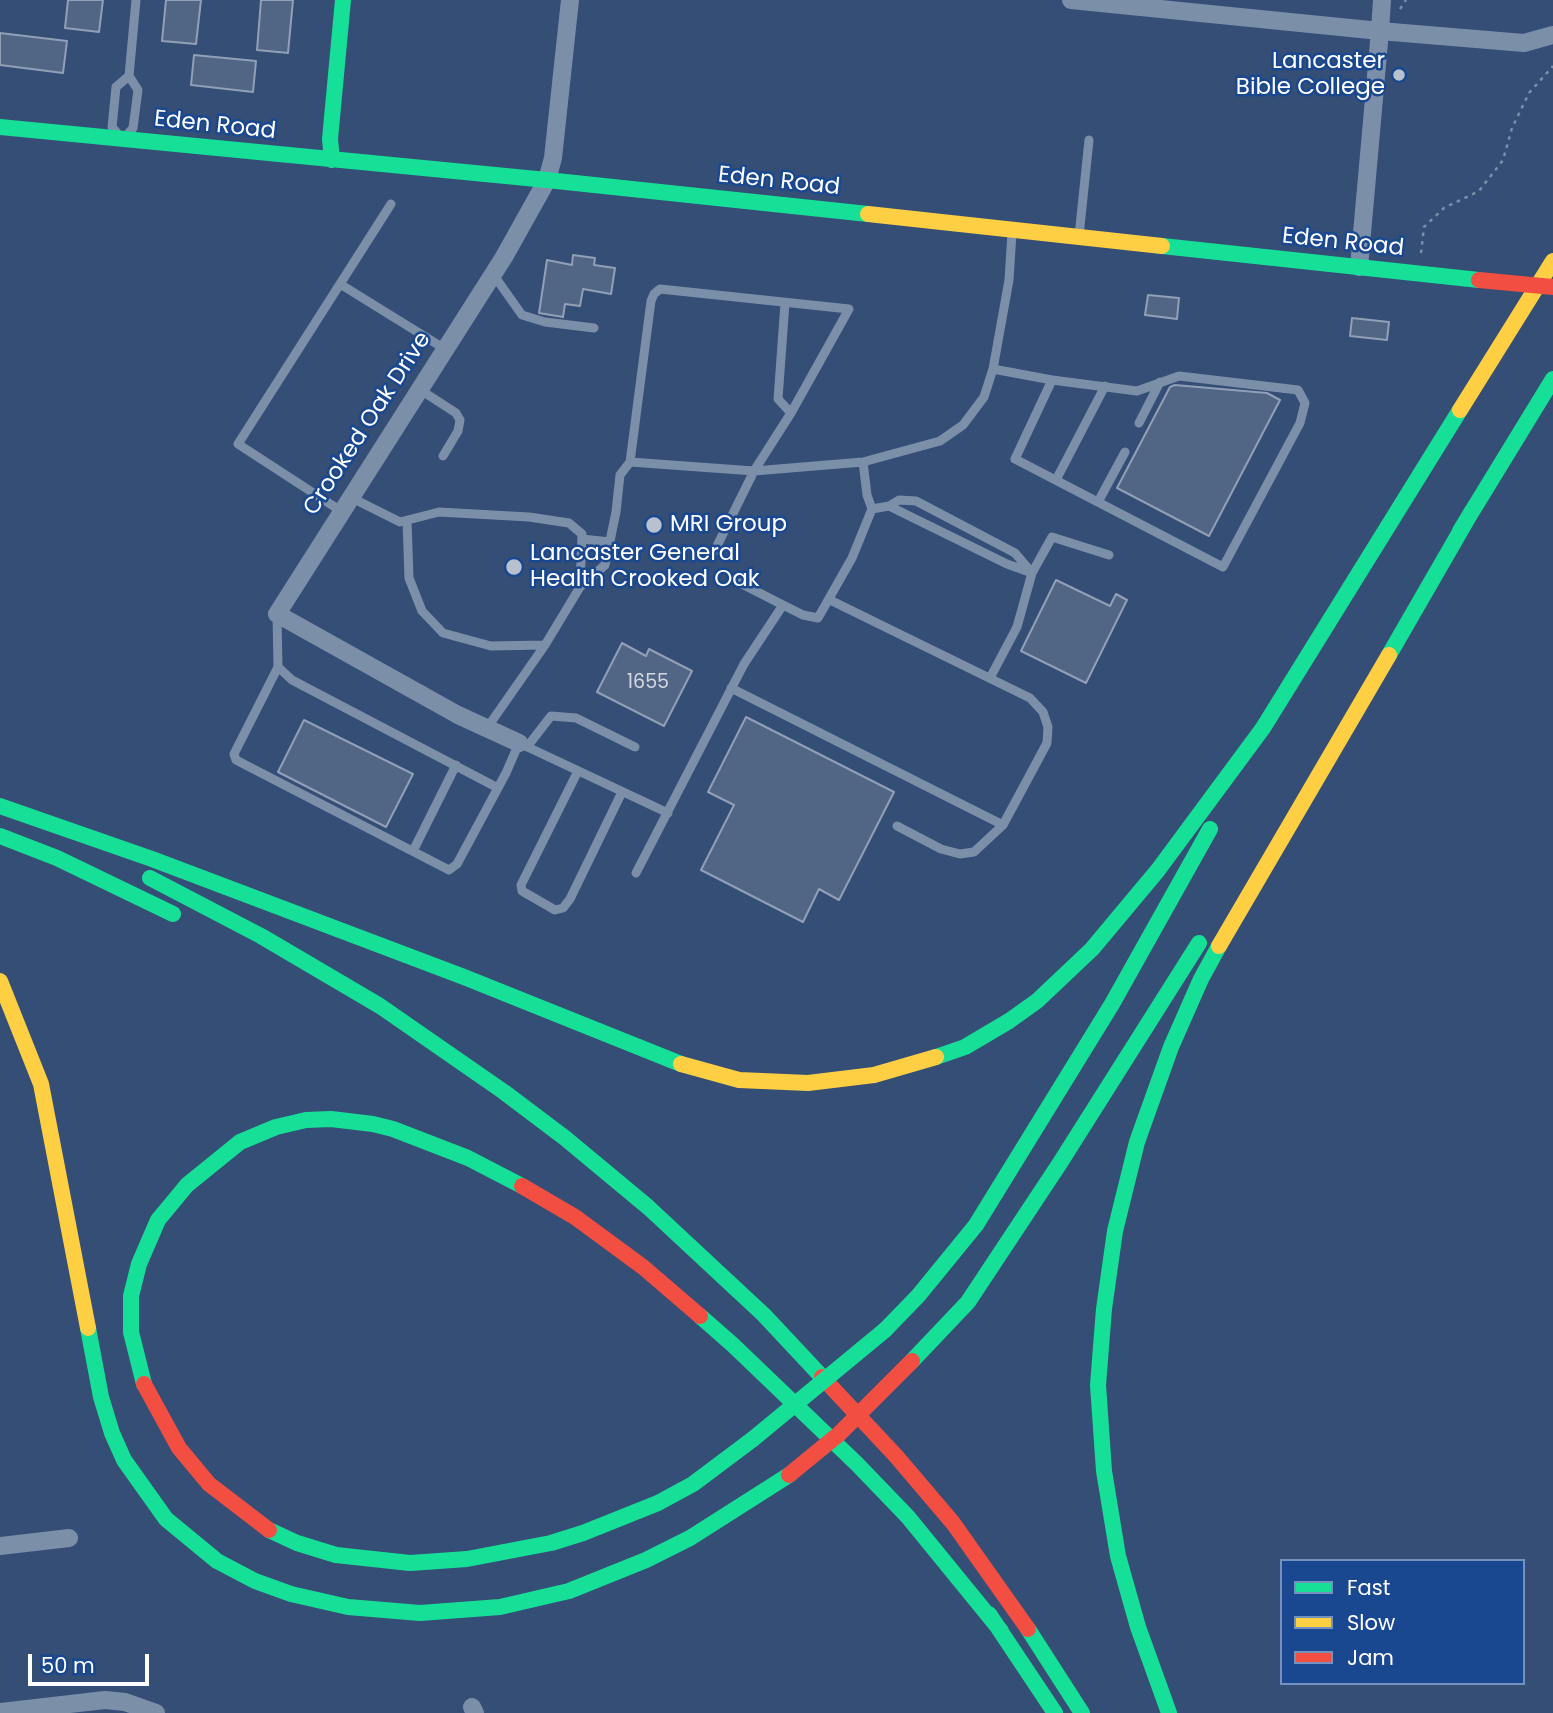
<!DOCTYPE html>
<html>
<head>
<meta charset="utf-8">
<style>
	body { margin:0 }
	#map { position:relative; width:1553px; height:1713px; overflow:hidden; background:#344e76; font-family:Poppins,sans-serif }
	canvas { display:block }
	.legend { position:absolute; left:1280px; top:1559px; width:245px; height:126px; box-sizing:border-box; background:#194891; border:2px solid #7591bd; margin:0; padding:9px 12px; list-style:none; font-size:21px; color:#fff }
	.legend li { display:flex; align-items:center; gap:14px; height:35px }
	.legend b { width:35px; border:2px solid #7591bd }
	.scale { position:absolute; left:28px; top:1654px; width:121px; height:32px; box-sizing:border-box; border:4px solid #fff; border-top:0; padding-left:9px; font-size:21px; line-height:24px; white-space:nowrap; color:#fff; -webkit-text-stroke:5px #194891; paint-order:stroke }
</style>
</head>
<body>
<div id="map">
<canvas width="1553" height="1713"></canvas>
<ul class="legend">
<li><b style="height:9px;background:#16e098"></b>Fast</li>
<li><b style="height:9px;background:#ffcf43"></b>Slow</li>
<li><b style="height:9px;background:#f24e42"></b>Jam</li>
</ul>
<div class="scale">50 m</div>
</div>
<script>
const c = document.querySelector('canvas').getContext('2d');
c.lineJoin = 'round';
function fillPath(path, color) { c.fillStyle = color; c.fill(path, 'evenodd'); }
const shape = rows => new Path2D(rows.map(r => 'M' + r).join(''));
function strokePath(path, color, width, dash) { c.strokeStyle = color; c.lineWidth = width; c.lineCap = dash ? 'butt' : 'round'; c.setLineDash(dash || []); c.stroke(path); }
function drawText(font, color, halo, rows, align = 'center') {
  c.font = font + ' Poppins,sans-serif'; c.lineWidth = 5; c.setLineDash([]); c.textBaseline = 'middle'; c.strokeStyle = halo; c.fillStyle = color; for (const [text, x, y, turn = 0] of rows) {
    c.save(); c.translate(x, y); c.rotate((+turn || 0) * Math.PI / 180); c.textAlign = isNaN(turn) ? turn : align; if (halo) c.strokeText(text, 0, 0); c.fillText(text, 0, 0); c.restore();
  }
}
const building = shape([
	[68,0,103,0,99,32,65,28,68,0],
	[166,0,201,0,196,44,162,41,166,0],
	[261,0,293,0,288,53,257,50,261,0],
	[0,33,67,41,63,73,0,65,0,33],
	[194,55,256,61,253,92,191,85,194,55],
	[573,255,595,258,594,265,615,268,611,294,583,289,580,306,565,304,563,317,539,313,547,260,572,265,573,255],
	[1148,295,1179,298,1177,319,1145,315,1148,295],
	[1352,318,1389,322,1387,340,1350,336,1352,318],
	[1175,385,1267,393,1280,400,1209,536,1117,488,1170,387,1175,385],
	[1056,580,1110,606,1116,594,1127,600,1086,683,1021,651,1056,580],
	[622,643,646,656,649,649,692,671,664,726,597,692,622,643],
	[746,717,894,792,839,900,819,889,803,922,701,870,734,805,708,792,746,717],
	[304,720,413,774,386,827,278,772,304,720]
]);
const path = shape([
	[1400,9,1406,0],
	[1421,253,1424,227,1444,208,1479,191,1503,160,1512,128,1529,93,1553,66]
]);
const lane = shape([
	[117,133,112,127,116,87,129,76],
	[127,135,133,128,138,90,129,76,136,0],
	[1079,236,1089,140],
	[493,274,522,315,545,322,594,328],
	[340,284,445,349],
	[785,303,778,399,791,413],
	[993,369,1052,380,1137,391,1179,376,1298,390,1305,403,1300,423,1223,567,1015,459,1052,380],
	[419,389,456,413,460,420,458,431,443,456],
	[1139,423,1160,382],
	[863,462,867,495,872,509],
	[1056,480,1105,386],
	[350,497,400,522,439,512,529,517,569,523,582,534,580,587],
	[1098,502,1125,452],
	[341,511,238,444,391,204],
	[407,521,409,578,422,611,443,633,491,646,545,645],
	[582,539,610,542],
	[714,552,754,471,791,413,849,309,660,289,654,294,651,301,630,462,754,471,863,462,940,441,963,425,984,397,993,369,1009,280,1012,233],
	[740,583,783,605],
	[277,615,278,667,234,754,236,760,449,870,457,864,506,773,519,743,668,813],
	[278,667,292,680,498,788],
	[990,678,1017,627,1032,573,1052,537,1109,555],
	[731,688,1003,825,1047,743,1048,727,1043,712,1030,698,830,600],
	[487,728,545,645,580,587,605,565,616,512,620,475,630,462],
	[527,747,551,716,576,718,635,747],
	[578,771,521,885,522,891,555,910,563,908,570,899,622,792],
	[897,826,941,849,960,854,974,852,1003,825],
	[413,851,456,765],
	[636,873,744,664,783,605,803,615,818,618,852,558,872,509,889,506,899,500,916,501,1015,553,1032,573,1007,564,889,506]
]);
const street = shape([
	[1071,0,1380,31,1359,267],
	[1382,0,1380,31,1524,43,1553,35],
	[519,743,458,715,277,614,504,257,547,180,553,158,570,0],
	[0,1546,69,1538],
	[472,1707,475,1713],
	[0,1712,105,1700,125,1702,156,1713]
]);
const fast = shape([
	[0,127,547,180,868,214],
	[332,160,330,139,343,0],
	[1162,246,1479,280],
	[1460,531,1553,379],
	[1389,655,1472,511],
	[0,806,152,859,464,977,681,1064],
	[0,836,57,858,173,914],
	[150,878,261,936,380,1006,504,1092,565,1138,648,1207,764,1315,822,1377],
	[936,1057,965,1047,1009,1021,1037,1001,1092,949,1158,870,1263,728,1460,410],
	[700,1316,733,1345,857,1464,908,1517,1001,1631],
	[88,1328,101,1397,112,1433,124,1460,166,1519,217,1561,255,1581,291,1594,348,1607,420,1613,500,1607,569,1591,646,1560,690,1538,789,1475],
	[885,1330,918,1296,976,1225,1112,1004,1210,829],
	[912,1361,968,1302,1060,1163,1199,943],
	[144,1384,131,1332,131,1296,139,1264,158,1220,187,1185,240,1142,276,1127,306,1120,331,1119,373,1124,393,1129,468,1158,522,1186],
	[269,1530,297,1543,336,1555,410,1563,467,1559,551,1543,583,1533,658,1503,693,1484,753,1439],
	[989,1614,1055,1713],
	[1028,1629,1082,1713],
	[1169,1713,1138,1627,1118,1556,1104,1471,1098,1385,1104,1309,1115,1231,1137,1142,1171,1047,1201,979,1219,946]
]);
const slow = shape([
	[868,214,1162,246],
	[1460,410,1553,261],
	[1219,946,1389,655],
	[0,981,41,1084,88,1328],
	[681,1064,739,1080,808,1083,874,1075,936,1057]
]);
const jam = shape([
	[522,1186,575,1217,643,1267,700,1316],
	[822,1377,896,1456,953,1523,1028,1629],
	[144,1384,179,1448,209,1484,269,1530]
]);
const fastBridge = shape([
	[753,1439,885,1330]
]);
const jamBridge = shape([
	[1479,280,1553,287],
	[789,1475,839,1434,912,1361]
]);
const markers = [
	[1399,75,7,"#b8c1cf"],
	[654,525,9,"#b8c1cf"],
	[514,567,9,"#b8c1cf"]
];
const numberNames = [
	["1655",648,683]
];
const poiNames = [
	["Lancaster",1385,62,"right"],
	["Bible College",1385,88,"right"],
	["MRI Group",670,525],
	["Lancaster General",530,554],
	["Health Crooked Oak",530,580]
];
const streetNames = [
	["Eden Road",215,126,6],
	["Eden Road",779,182,6],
	["Eden Road",1343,243,6],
	["Crooked Oak Drive",368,424,-57]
];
fillPath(building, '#516685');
strokePath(building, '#91a0b7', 2);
strokePath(path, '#7c8fa9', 2.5, [3.5, 5]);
strokePath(lane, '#7c8fa9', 9);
strokePath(street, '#7c8fa9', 18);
strokePath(fast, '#16e098', 16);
strokePath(slow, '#ffcf43', 16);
strokePath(jam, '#f24e42', 16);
strokePath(fastBridge, '#16e098', 16);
strokePath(jamBridge, '#f24e42', 16);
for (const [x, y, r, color] of markers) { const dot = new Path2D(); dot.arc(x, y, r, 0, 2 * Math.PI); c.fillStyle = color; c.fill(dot); strokePath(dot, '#194891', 2.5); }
drawText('19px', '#d4d9e0', null, numberNames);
drawText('23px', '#fff', '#194891', poiNames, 'left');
drawText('23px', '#fff', '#194891', streetNames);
</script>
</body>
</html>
